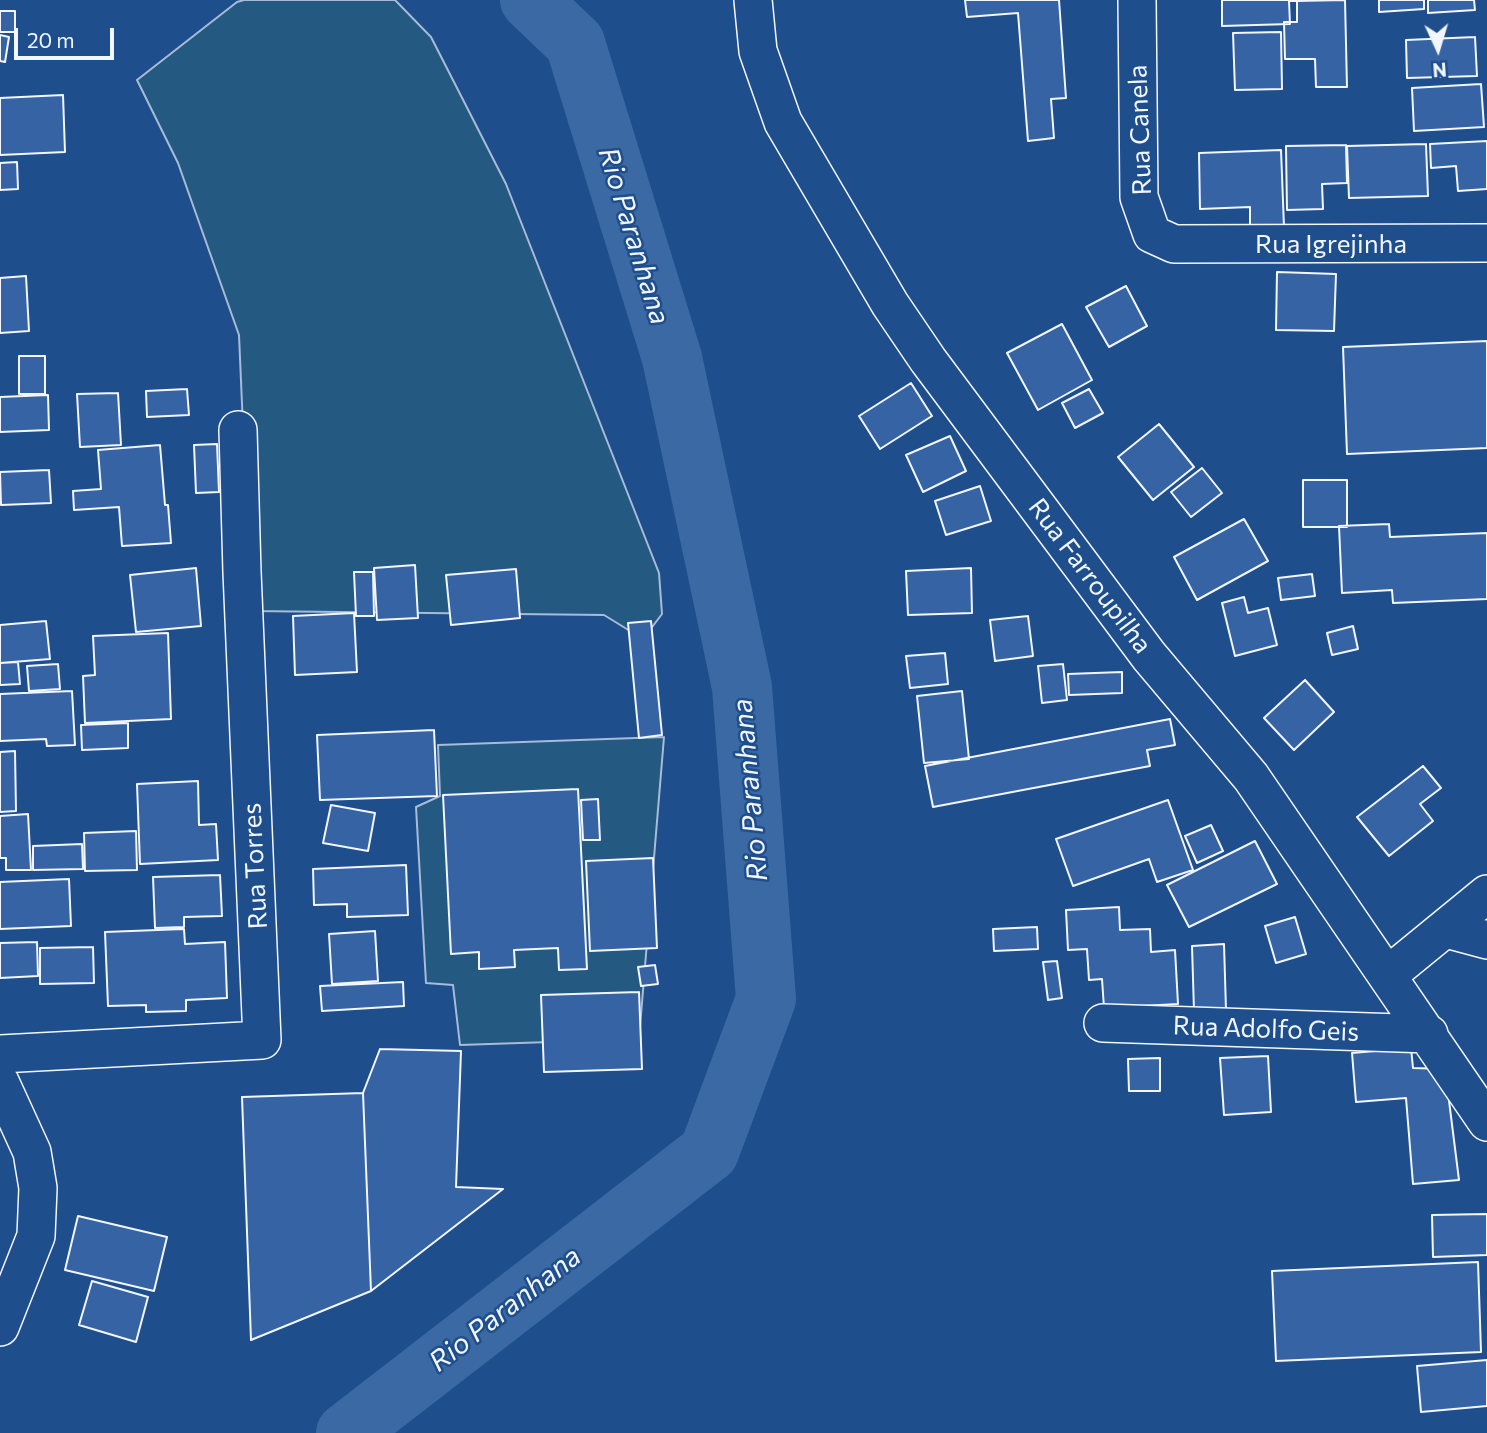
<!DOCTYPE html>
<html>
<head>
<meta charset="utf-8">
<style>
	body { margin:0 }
	#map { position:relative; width:1487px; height:1433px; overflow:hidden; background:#1f4e8c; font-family:Commissioner,sans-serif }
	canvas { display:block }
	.north { position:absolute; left:1403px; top:14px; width:70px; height:70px; -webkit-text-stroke:5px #1f4e8c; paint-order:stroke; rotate:176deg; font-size:19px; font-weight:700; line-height:28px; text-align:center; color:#f2f6ff }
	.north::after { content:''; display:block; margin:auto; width:24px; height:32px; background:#f2f6ff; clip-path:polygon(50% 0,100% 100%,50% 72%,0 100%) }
	.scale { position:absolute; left:14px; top:28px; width:100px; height:32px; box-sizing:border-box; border:4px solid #f2f6ff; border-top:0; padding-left:9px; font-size:21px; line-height:24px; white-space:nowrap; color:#f2f6ff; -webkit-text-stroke:5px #1f4e8c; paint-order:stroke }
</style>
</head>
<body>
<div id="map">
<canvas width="1487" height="1433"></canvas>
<div class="north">N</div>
<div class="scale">20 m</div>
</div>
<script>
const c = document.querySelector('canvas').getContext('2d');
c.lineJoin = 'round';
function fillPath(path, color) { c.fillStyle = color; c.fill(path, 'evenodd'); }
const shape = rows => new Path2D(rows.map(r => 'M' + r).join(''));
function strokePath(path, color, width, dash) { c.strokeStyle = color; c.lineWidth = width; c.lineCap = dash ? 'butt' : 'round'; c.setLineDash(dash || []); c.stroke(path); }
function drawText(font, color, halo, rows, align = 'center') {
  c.font = font + ' Commissioner,sans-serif'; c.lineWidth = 5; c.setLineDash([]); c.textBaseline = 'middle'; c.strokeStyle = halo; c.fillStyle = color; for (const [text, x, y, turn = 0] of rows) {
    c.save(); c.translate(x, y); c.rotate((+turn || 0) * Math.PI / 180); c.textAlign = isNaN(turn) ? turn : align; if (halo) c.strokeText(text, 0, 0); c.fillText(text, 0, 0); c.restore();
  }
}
const green = shape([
	[244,0,395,0,431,37,506,184,659,573,662,614,643,639,604,615,251,611,239,335,178,163,137,80,237,2,244,0],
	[664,737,639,1039,460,1045,453,985,426,983,416,807,440,796,438,745,664,737]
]);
const river = shape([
	[346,1433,709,1152,766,999,742,687,672,358,575,43,530,0]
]);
const building = shape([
	[965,0,1059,0,1066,98,1051,99,1054,138,1028,141,1018,13,967,17,965,0],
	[1222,0,1303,0,1289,1,1290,24,1222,26,1222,0],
	[1345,0,1347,87,1316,87,1315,59,1285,59,1284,22,1297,22,1297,1,1345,0],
	[1379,0,1424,0,1424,9,1379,12,1379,0],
	[1428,0,1474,0,1475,10,1428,13,1428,0],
	[0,11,15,11,15,32,0,32,0,11],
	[1281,32,1282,89,1235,90,1233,33,1281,32],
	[0,35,9,37,5,62,0,61,0,35],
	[1475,37,1477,76,1407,78,1406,40,1475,37],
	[1481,84,1484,127,1414,131,1412,88,1481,84],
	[63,95,65,152,0,155,0,98,63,95],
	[1487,141,1487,189,1458,191,1456,166,1431,168,1430,144,1487,141],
	[1426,144,1428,196,1349,198,1347,146,1426,144],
	[1346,145,1347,183,1322,184,1323,209,1287,210,1286,146,1346,145],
	[1281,150,1284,227,1250,227,1250,207,1200,209,1199,153,1281,150],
	[17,162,18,189,0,190,0,163,17,162],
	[1277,272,1336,274,1334,331,1276,330,1277,272],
	[26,276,29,331,0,333,0,278,26,276],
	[1126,286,1147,326,1109,347,1086,307,1126,286],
	[1062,324,1092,380,1038,410,1007,353,1062,324],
	[1487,341,1487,448,1347,454,1343,347,1487,341],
	[19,356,45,356,45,394,19,394,19,356],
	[911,383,932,416,880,449,859,416,911,383],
	[187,389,189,415,147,417,146,391,187,389],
	[1089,389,1103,413,1075,428,1062,403,1089,389],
	[118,393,121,445,80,447,77,394,118,393],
	[48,395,49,430,0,432,0,397,48,395],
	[1159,424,1194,467,1153,500,1118,457,1159,424],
	[950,436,966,471,923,492,906,455,950,436],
	[217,444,219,492,196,493,194,445,217,444],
	[160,445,165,505,168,505,171,543,122,546,119,507,74,510,73,491,101,489,98,450,160,445],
	[1202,468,1222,493,1191,517,1171,492,1202,468],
	[49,470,51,503,1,505,0,472,49,470],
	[1303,480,1347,480,1347,527,1303,527,1303,480],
	[980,486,991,521,946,535,935,501,980,486],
	[1244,519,1268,561,1197,600,1174,557,1244,519],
	[1389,524,1390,537,1487,533,1487,599,1393,603,1392,590,1342,593,1339,526,1389,524],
	[415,565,418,618,377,620,374,568,415,565],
	[196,568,201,626,136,632,130,575,196,568],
	[971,568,972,613,908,615,906,571,971,568],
	[516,569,520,618,451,625,446,575,516,569],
	[354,572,373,572,374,616,356,616,354,572],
	[1312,574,1315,596,1281,600,1278,578,1312,574],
	[1244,597,1248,613,1268,608,1277,645,1235,656,1222,603,1244,597],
	[354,613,357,672,295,675,293,616,354,613],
	[1028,616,1033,656,995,661,990,620,1028,616],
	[46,621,50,659,0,663,0,625,46,621],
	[651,621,662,735,639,738,628,623,651,621],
	[1353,626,1358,649,1332,655,1327,633,1353,626],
	[168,633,171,719,85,723,83,676,95,675,93,636,168,633],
	[945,653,948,684,910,688,906,656,945,653],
	[18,662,20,684,0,685,0,663,18,662],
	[58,664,60,689,29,691,27,666,58,664],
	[1063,664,1067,700,1042,703,1038,666,1063,664],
	[1122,672,1122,693,1069,695,1068,674,1122,672],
	[1305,680,1334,712,1294,750,1264,718,1305,680],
	[72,691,75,745,47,746,46,739,0,741,0,694,72,691],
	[962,691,969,759,924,763,917,696,962,691],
	[1170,719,1175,745,1147,750,1150,766,933,807,925,766,1170,719],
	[128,723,128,748,82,750,81,725,128,723],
	[434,730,437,796,320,800,317,735,434,730],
	[15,751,16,811,0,812,0,752,15,751],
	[1423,766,1441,788,1420,804,1433,821,1389,856,1357,817,1423,766],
	[198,781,199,825,216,824,218,860,140,864,137,784,198,781],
	[578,789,587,969,559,970,558,948,514,950,515,967,479,969,479,952,451,954,443,795,578,789],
	[598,799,600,840,583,840,581,800,598,799],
	[1168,800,1193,870,1157,882,1149,859,1073,886,1056,839,1168,800],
	[331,805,375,813,368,851,323,843,331,805],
	[28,814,31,870,6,870,6,858,0,858,0,816,28,814],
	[1211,825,1223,851,1197,863,1185,836,1211,825],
	[136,831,137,870,85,871,84,833,136,831],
	[1255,841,1277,884,1189,927,1167,885,1255,841],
	[82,844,83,869,33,870,33,846,82,844],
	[653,858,657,948,590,951,586,861,653,858],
	[406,865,408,915,347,917,347,904,314,905,313,869,406,865],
	[220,875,222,916,184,917,184,927,155,928,153,877,220,875],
	[69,879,71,926,0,929,0,882,69,879],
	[1119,907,1120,930,1150,929,1151,952,1175,950,1178,1004,1104,1008,1102,979,1089,980,1087,949,1068,950,1066,910,1119,907],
	[1295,917,1306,954,1276,963,1265,926,1295,917],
	[1037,927,1038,949,994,951,993,929,1037,927],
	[184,929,185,944,225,942,227,998,186,1000,186,1011,146,1012,146,1005,108,1006,105,932,184,929],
	[375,931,378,981,332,984,329,934,375,931],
	[37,942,38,976,0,978,0,943,37,942],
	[1224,944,1226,1010,1194,1011,1192,946,1224,944],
	[93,947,94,983,40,984,40,948,93,947],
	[1057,961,1062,998,1048,1000,1043,962,1057,961],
	[655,965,658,984,641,986,638,967,655,965],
	[403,982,404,1006,322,1011,320,986,403,982],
	[639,992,642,1069,544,1072,541,995,639,992],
	[1411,1048,1413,1068,1445,1069,1459,1180,1413,1184,1406,1098,1356,1102,1352,1053,1411,1048],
	[380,1049,461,1051,456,1187,503,1189,371,1291,363,1093,380,1049],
	[1268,1056,1271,1112,1224,1115,1220,1058,1268,1056],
	[1160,1058,1160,1091,1129,1091,1128,1059,1160,1058],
	[363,1093,371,1291,251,1340,242,1097,363,1093],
	[1487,1214,1487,1255,1433,1257,1432,1215,1487,1214],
	[78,1216,167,1237,154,1291,65,1270,78,1216],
	[1478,1262,1481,1352,1276,1361,1272,1271,1478,1262],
	[92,1281,148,1297,136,1342,79,1325,92,1281],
	[1487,1360,1487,1406,1421,1412,1417,1366,1487,1360]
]);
const minor = shape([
	[753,0,758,51,783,122,890,304,928,360,1149,656,1251,777,1487,1122],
	[1137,0,1139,197,1152,234,1174,244,1487,243],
	[1446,929,1487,940],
	[1388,975,1487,894],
	[1103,1023,1429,1034],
	[0,1054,262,1040,242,572,238,430],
	[0,1082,32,1152,38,1188,36,1236,0,1327]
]);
const streetNames = [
	["Rua Canela",1140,130,-92],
	["Rua Igrejinha",1331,244],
	["Rua Farroupilha",1090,576,53],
	["Rua Torres",255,866,-93],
	["Rua Adolfo Geis",1266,1029,2]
];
const waterNames = [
	["Rio Paranhana",634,236,73],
	["Rio Paranhana",750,790,-95],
	["Rio Paranhana",505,1309,-38]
];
fillPath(green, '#245a82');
strokePath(green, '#a8bbd7', 2);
strokePath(river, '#3b69a3', 60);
fillPath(building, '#3563a3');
strokePath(building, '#f2f6ff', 2);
strokePath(minor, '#f2f6ff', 40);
strokePath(minor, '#1f4e8c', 37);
drawText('26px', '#f2f6ff', '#1f4e8c', streetNames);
drawText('italic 28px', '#f2f6ff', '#1f4e8c', waterNames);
</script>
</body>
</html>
